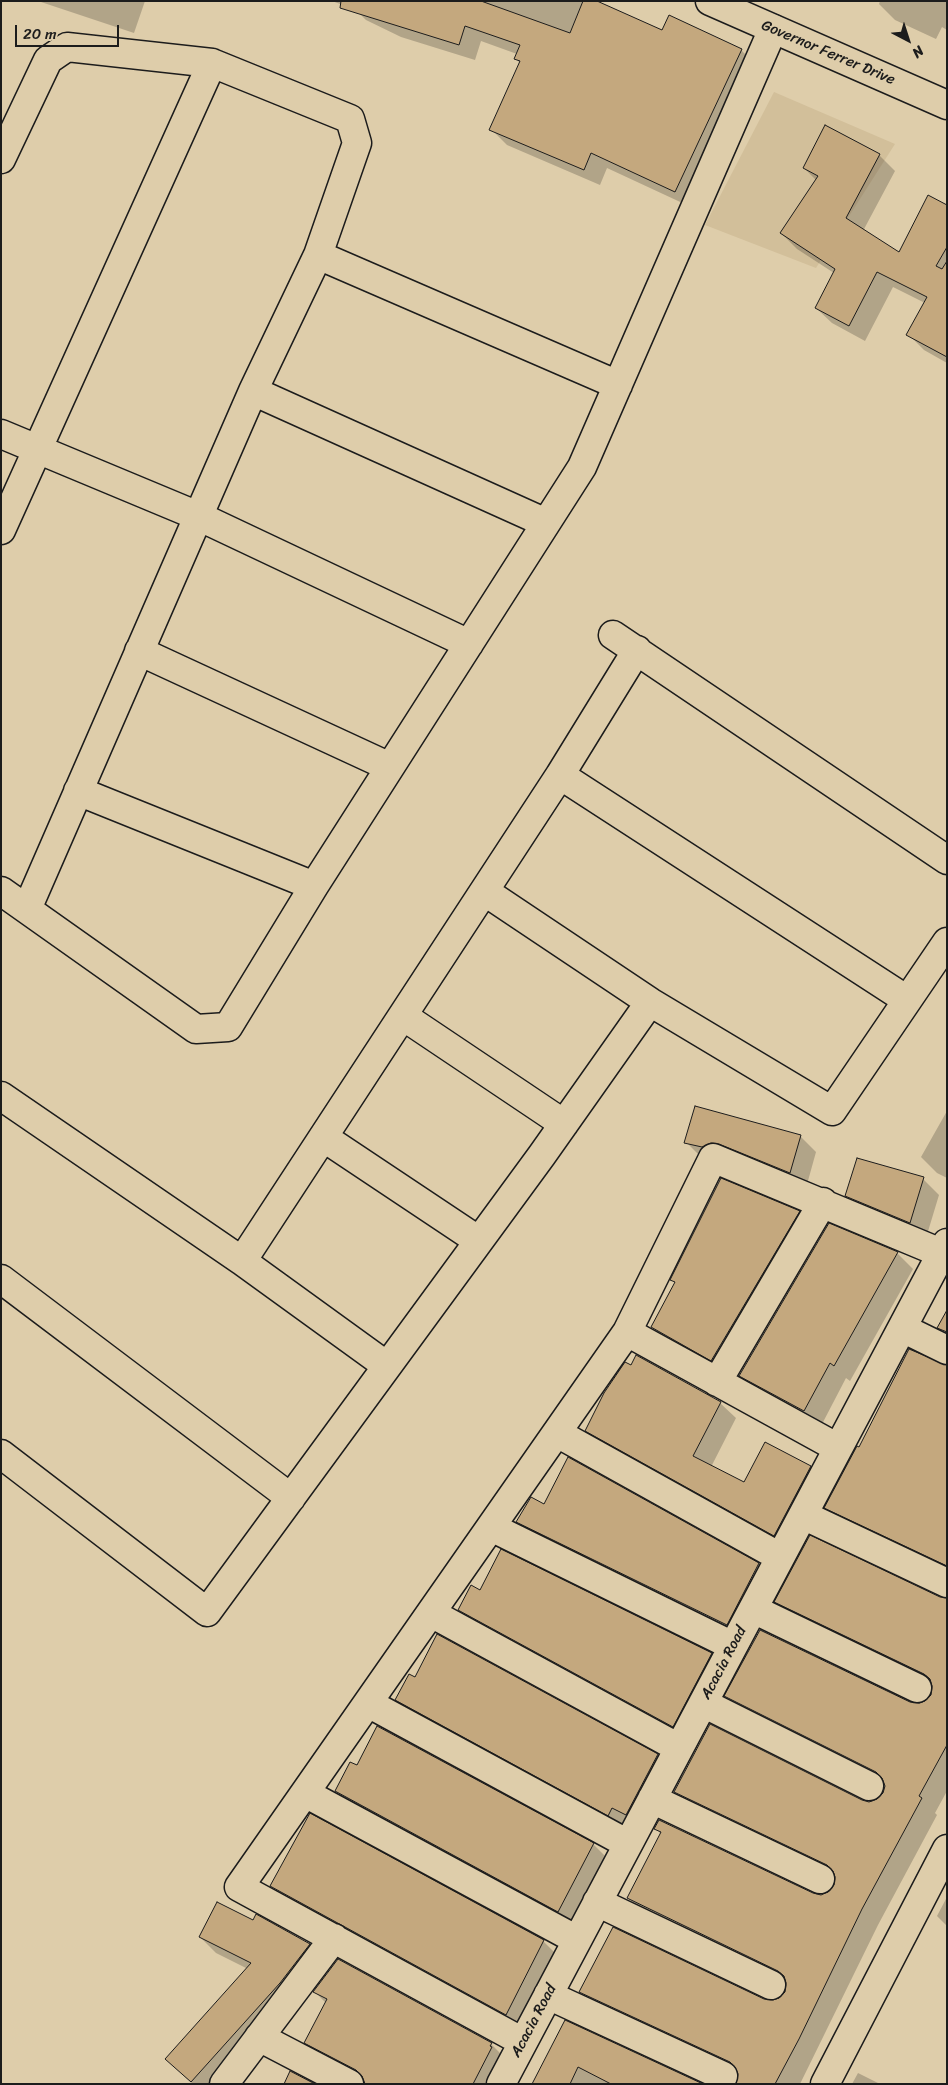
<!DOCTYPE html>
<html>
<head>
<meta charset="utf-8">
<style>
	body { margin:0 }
	#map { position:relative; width:948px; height:2085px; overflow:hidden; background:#decdaa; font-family:Sriracha,sans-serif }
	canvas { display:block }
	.frame { position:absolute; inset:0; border:2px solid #1c1c1c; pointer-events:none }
	.north { position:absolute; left:883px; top:15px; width:50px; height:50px; -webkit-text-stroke:4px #decdaa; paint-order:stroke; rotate:140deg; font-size:14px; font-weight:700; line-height:20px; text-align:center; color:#1c1c1c }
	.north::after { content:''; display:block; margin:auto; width:18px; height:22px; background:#1c1c1c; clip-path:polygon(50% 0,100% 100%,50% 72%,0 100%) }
	.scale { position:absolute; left:15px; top:25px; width:104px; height:22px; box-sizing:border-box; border:2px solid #1c1c1c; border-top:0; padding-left:6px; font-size:15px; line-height:18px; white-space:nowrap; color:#1c1c1c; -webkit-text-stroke:4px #decdaa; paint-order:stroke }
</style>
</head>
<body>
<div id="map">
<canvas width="948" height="2085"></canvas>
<div class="frame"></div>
<div class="north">N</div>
<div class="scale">20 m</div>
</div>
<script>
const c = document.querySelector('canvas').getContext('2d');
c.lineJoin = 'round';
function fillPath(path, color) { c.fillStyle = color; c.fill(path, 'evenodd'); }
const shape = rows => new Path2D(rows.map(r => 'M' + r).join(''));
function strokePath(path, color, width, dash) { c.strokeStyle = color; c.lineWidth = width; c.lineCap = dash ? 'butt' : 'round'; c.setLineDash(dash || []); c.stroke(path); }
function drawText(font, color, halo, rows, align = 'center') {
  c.font = font + ' Sriracha,sans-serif'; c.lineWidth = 5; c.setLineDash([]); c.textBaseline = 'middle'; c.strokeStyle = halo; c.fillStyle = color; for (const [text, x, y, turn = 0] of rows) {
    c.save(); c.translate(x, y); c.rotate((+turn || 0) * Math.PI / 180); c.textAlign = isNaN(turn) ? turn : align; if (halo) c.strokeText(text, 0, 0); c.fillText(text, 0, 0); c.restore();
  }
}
const built = shape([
	[774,92,895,144,816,268,705,225]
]);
const shadow = shape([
	[38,1,145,1,134,33],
	[332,1,594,1,663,32,741,50,757,66,691,207,607,168,600,185,507,145,491,129,520,63,515,58,517,54,481,41,475,60,401,37,366,20,356,10],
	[880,1,947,1,947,30,942,27,936,39,895,20,879,4],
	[879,155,895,171,863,231,899,254,947,206,947,363,924,350,908,334,925,303,893,287,865,341,832,323,816,308,834,273,797,249,781,233,816,180,804,168],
	[947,1111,947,1178,937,1173,921,1157],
	[800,1136,816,1152,806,1188,702,1158,686,1142],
	[717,1141,704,1148,704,1145],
	[923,1179,939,1195,926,1238,863,1212,847,1196],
	[799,1212,815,1228,728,1376,668,1343,652,1327,676,1283,672,1279],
	[829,1225,897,1253,913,1269,850,1381,846,1378,821,1426,756,1391,740,1375],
	[947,1367,947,1573,842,1523,826,1508,860,1449],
	[720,1403,736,1418,711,1467,745,1484,810,1467,826,1483,790,1551,603,1447,587,1431],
	[568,1459,759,1564,775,1580,743,1640,533,1538,517,1522,545,1505],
	[481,1591,711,1654,727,1670,689,1742,476,1626,460,1610],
	[940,1598,947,1599,947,1791,935,1813,937,1815,878,1925,800,2084,738,2084,740,2074,597,2008,581,1992,773,2002,780,1999,786,1993,788,1983,644,1914,628,1898,661,1834,656,1829,813,1894,822,1896,829,1893,835,1887,837,1877,691,1808,675,1792,870,1803,878,1800,884,1794,886,1784,742,1712,726,1696,919,1705,926,1702,932,1696,934,1686,792,1618,776,1602],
	[438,1636,657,1755,673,1771,625,1831,413,1716,397,1700,416,1679],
	[377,1727,593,1844,609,1860,574,1927,352,1807,336,1791,357,1767],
	[272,1886,543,1941,559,1957,522,2030,288,1902],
	[947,1897,947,1926,937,1916],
	[253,1922,309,1945,325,1961,220,2084,193,2084,183,2075,248,1969,216,1953,200,1937],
	[315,1992,491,2044,507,2060,497,2084,366,2084,365,2082,322,2059,306,2043,326,2003],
	[565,2022,700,2084,534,2084],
	[858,2073,880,2084,852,2084]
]);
const building = shape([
	[341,1,481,1,570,33,583,1,597,1,662,30,669,15,742,49,675,192,591,153,584,170,489,130,520,61,514,59,520,45,465,26,459,45,340,8,341,1],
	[825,125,880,154,846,218,899,252,928,195,947,205,947,247,936,266,942,269,947,261,947,357,906,335,927,297,877,272,849,326,815,308,835,269,780,233,818,176,803,168,825,125],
	[695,1106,801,1135,790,1173,719,1144,711,1143,702,1147,684,1143,695,1106],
	[857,1158,924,1177,910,1223,845,1196,857,1158],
	[721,1178,800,1211,711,1361,651,1327,675,1282,670,1280,721,1178],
	[829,1223,898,1252,834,1366,830,1363,804,1411,739,1376,829,1223],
	[947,1310,947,1332,937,1328,947,1310],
	[909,1349,947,1365,947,1566,824,1508,857,1446,859,1447,909,1349],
	[636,1355,721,1402,693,1456,744,1482,765,1442,811,1466,774,1536,585,1431,604,1393,625,1362,631,1365,636,1355],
	[568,1457,759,1563,727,1625,516,1522,531,1497,544,1504,568,1457],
	[810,1535,940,1597,947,1598,947,1745,919,1796,922,1798,862,1909,799,2039,775,2084,736,2084,738,2074,735,2067,730,2062,579,1992,613,1927,764,1999,773,2000,779,1998,785,1992,786,1983,784,1976,778,1971,627,1898,661,1832,654,1829,659,1820,813,1893,821,1895,828,1892,834,1885,835,1877,833,1871,827,1865,674,1792,710,1724,862,1800,869,1802,877,1799,883,1793,885,1786,882,1778,876,1772,724,1696,760,1630,910,1702,919,1703,925,1701,931,1695,932,1686,930,1679,924,1674,774,1602,810,1535],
	[501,1549,712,1653,673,1727,458,1610,471,1585,480,1590,501,1549],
	[437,1634,658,1754,626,1815,612,1808,608,1816,395,1700,409,1674,415,1677,437,1634],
	[377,1726,594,1843,558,1912,335,1791,350,1762,357,1765,377,1726],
	[310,1813,544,1940,506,2015,270,1886,310,1813],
	[217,1902,253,1920,256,1914,310,1944,280,1983,191,2082,165,2059,251,1963,199,1937,217,1902],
	[338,1959,492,2043,490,2046,492,2047,473,2084,365,2084,362,2076,356,2070,304,2043,327,1999,313,1992,338,1959],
	[565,2020,703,2084,611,2084,578,2067,570,2084,532,2084,565,2020],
	[290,2071,315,2084,284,2084,290,2071]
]);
const minor = shape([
	[1,159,48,60,67,47,212,63,350,119,357,143,318,255,253,391,27,909],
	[318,255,618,385],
	[253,391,546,523],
	[1,434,198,516,469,644],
	[1,530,212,63],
	[613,635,947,860],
	[637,650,560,775,907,1000],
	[139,651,390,767],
	[78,791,314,886],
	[1,891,196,1029,228,1027,314,886,582,467,773,29],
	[484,891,650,1002],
	[403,1016,564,1124],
	[1,1096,242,1261,560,775],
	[323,1137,479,1241],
	[242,1261,387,1366],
	[1,1279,291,1498],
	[902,1328,947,1350],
	[627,1332,838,1448],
	[717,1382,823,1202],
	[557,1433,780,1557],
	[1,1454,207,1612,542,1155,650,1002,832,1111,947,942],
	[803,1515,947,1583],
	[491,1527,733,1646],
	[753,1609,917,1688],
	[431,1613,679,1748],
	[368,1703,628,1844],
	[703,1703,869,1786],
	[305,1793,577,1940],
	[652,1799,820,1879],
	[597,1902,771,1985],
	[548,1995,723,2076],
	[259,2037,349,2084],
	[523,2042,239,1887,627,1332,713,1158,941,1253],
	[224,2084,334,1938],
	[501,2084,947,1243],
	[825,2084,947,1849]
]);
const secondary = shape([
	[710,1,947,105]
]);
const streetNames = [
	["Governor Ferrer Drive",828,53,23],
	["Acacia Road",724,1663,-62],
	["Acacia Road",534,2021,-62]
];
fillPath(built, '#d2bf9a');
fillPath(shadow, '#0003');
fillPath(building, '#c4a87e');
strokePath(building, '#1c1c1c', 1);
strokePath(minor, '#1c1c1c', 31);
strokePath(secondary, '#1c1c1c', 31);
strokePath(minor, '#decdaa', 28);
strokePath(secondary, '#decdaa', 28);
drawText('15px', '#1c1c1c', '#decdaa', streetNames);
</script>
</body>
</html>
